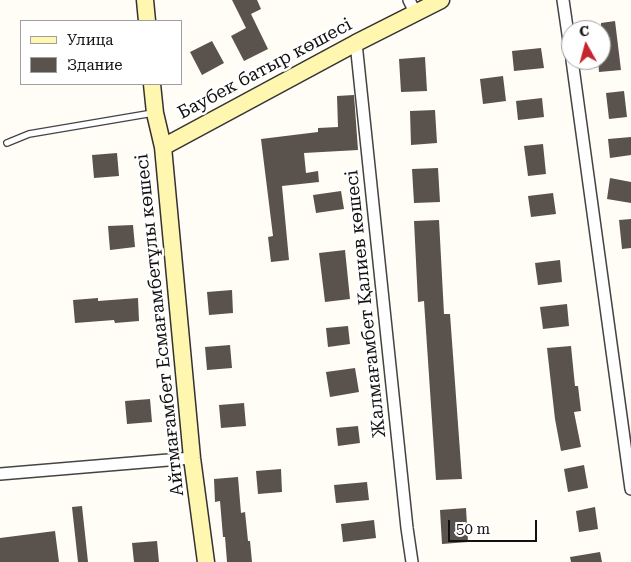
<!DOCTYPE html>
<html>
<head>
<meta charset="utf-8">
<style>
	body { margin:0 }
	#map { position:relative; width:631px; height:562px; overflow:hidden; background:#fffdf5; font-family:"Roboto Serif",serif }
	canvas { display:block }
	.legend { position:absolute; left:20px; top:20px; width:162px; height:65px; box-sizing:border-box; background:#fff; border:1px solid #a0a0a0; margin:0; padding:6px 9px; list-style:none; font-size:15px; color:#111 }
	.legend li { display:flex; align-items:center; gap:10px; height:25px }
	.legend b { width:25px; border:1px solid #a0a0a0 }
	.north { position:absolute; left:561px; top:20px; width:50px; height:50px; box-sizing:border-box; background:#fff; border:1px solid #a0a0a0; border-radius:50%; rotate:353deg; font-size:14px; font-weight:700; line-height:20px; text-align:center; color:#111 }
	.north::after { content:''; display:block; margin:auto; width:18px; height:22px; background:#c4262e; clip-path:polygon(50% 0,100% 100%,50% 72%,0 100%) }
	.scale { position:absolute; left:448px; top:520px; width:89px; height:22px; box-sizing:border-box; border:2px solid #111; border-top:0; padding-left:6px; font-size:15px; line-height:18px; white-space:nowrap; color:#111; -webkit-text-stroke:4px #fff; paint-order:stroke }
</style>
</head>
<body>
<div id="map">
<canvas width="631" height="562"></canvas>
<ul class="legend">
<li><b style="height:6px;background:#fff6b0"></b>Улица</li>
<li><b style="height:14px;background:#5a524d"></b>Здание</li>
</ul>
<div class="north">С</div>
<div class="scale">50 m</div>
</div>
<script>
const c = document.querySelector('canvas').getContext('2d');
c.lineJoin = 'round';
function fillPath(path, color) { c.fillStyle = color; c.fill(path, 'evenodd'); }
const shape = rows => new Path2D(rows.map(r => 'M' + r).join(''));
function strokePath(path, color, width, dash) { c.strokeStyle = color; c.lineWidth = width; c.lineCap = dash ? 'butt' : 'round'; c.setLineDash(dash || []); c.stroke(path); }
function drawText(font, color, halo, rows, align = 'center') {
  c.font = font + ' "Roboto Serif",serif'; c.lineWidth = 5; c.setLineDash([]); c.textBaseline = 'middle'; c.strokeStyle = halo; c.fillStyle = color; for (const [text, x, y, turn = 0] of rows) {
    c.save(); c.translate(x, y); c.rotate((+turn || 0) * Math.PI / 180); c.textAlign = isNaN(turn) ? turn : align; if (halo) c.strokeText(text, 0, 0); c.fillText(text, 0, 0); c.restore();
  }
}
const building = shape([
	[232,0,257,0,261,9,251,14,268,49,244,61,231,36,246,28],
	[615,21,621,70,599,72,598,60,601,60,601,23],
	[212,41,224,63,202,75,190,52],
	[541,48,544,68,514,71,512,51],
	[425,57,427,91,401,92,399,59],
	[503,76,506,101,483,104,480,79],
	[624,91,627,117,609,119,606,93],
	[354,95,358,150,304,153,306,173,318,171,319,182,282,186,289,260,271,262,268,237,273,236,261,139,318,132,318,128,338,127,337,96],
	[542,98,544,117,518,120,516,101],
	[435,110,437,143,411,145,410,111],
	[631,137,631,155,610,158,608,139],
	[543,144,546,174,528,176,524,146],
	[117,153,119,176,94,178,92,155],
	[438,168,440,202,414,203,412,169],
	[610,178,631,182,631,203,607,199],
	[341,191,344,209,316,213,313,195],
	[553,193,556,214,531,217,528,196],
	[631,219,631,248,622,249,619,220],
	[439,220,444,314,450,314,462,479,436,480,424,301,418,302,414,221],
	[133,225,135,247,110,250,108,226],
	[345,250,350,299,325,302,319,253],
	[560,260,562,282,538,285,535,263],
	[232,290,233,313,209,315,207,292],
	[98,298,98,301,138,298,139,321,115,323,114,320,75,323,73,300],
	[567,304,569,326,543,329,540,307],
	[348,326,350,344,328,347,326,328],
	[230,345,232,368,207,370,205,347],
	[571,346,575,386,578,386,581,411,574,412,581,447,561,451,555,419,547,348],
	[355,368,359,392,330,397,326,372],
	[150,399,152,422,127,424,125,401],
	[244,403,246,426,221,428,219,405],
	[358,426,360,443,338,446,336,428],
	[584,465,588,488,568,492,564,469],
	[281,469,282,492,258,494,256,471],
	[238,477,241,513,245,512,248,541,250,541,252,562,227,562,225,537,223,537,220,501,215,502,214,479],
	[367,482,369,500,336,503,334,485],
	[82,506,88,562,78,562,72,507],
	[595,507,598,529,579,532,576,511],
	[466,508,468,542,442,544,440,510],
	[374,520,376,538,343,542,341,524],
	[55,531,59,562,0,562,0,538],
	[157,541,159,562,134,562,132,543],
	[600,552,602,562,571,562,570,557]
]);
const lane = shape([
	[7,143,29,134,153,113]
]);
const street = shape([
	[409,0,415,12],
	[563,0,571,55],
	[356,43,407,528,412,562],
	[572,60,631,489],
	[0,474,192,458]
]);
const secondary = shape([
	[145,0,147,21],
	[152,84,155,113,163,147,192,458,206,562],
	[163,147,356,43,441,0]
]);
const streetNames = [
	["Баубек батыр көшесі",265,69,-28],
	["Жалмағамбет Қалиев көшесі",366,304,-96],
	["Айтмағамбет Есмағамбетұлы көшесі",160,325,-96]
];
fillPath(building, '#5a524d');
strokePath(lane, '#444', 8);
strokePath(street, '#444', 14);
strokePath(secondary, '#333', 19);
strokePath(lane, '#fff', 5.5);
strokePath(street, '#fff', 11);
strokePath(secondary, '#fff6b0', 16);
drawText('18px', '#111', '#fff', streetNames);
</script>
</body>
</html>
